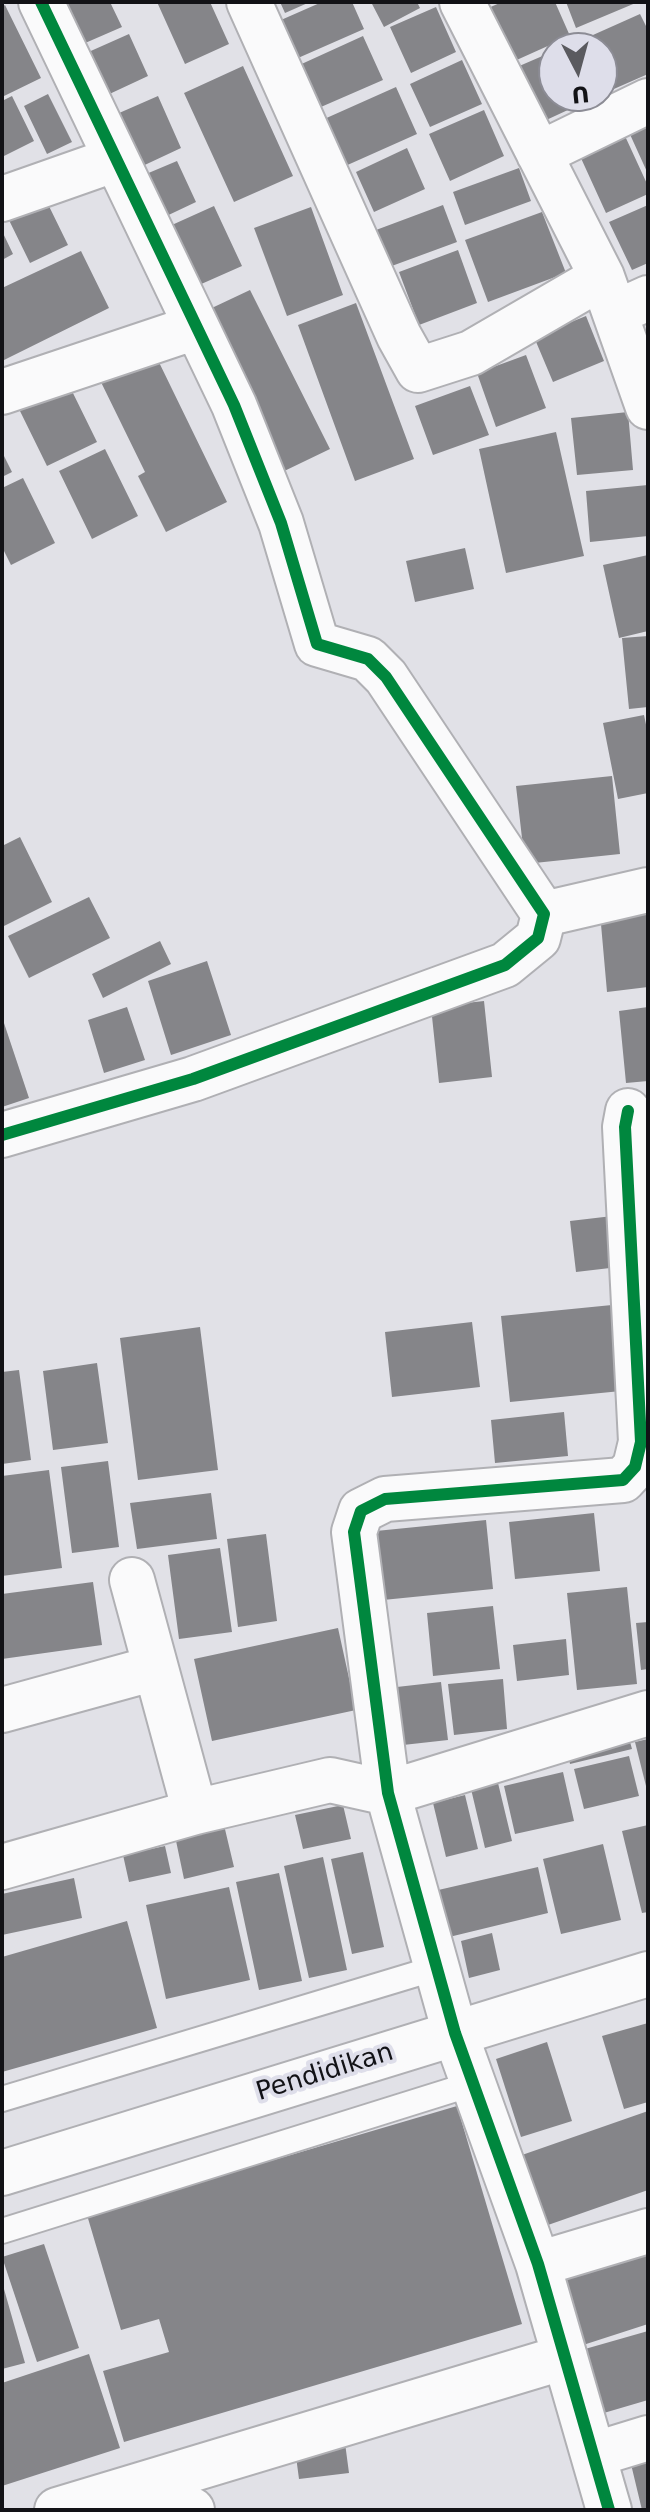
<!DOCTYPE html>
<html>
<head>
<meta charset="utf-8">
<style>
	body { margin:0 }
	#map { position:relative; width:650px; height:2512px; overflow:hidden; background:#e1e1e7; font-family:"DejaVu Sans",sans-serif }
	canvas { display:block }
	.frame { position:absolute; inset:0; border:4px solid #121216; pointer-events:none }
	.north { position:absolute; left:538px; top:32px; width:80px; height:80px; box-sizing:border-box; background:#dedeea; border:2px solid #8c8c95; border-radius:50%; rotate:174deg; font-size:22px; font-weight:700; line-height:32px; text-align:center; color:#121216 }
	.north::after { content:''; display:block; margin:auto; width:28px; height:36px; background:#5a5a5f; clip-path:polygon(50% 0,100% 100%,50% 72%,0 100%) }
</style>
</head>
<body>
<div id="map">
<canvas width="650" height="2512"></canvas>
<div class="frame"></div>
<div class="north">U</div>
</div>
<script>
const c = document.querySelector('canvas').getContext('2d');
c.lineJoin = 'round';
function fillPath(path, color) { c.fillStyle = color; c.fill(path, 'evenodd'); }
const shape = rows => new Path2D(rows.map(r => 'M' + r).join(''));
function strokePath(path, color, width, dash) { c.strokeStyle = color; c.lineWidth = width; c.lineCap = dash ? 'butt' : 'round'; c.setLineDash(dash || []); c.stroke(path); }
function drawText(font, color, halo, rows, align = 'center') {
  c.font = font + ' "DejaVu Sans",sans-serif'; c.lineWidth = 8; c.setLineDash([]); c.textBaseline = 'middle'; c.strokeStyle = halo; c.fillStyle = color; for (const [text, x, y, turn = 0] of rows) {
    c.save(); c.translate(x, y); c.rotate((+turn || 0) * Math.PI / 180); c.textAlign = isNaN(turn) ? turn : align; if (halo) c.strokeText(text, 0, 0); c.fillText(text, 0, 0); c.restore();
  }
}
const building = shape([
	[55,2,110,2,122,27,76,47],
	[157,2,210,2,229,44,185,64],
	[280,2,310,2,285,13],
	[322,2,352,2,364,29,298,58,281,20],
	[371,2,417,2,420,8,384,27],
	[502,2,555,2,570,36,510,63,486,9],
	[566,2,638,2,576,28],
	[5,5,41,78,2,97,2,7],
	[436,7,456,52,411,73,390,27],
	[640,14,648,30,648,74,607,92,602,81,602,48,588,48,584,39],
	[129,34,148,76,103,97,84,54],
	[363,36,383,80,314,110,295,67],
	[554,51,554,96,598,96,542,122,517,67],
	[462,60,482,104,430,127,410,84],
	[243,66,293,176,234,202,184,93],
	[396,87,417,134,343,167,322,120],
	[48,94,72,142,47,154,24,106],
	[12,96,34,141,2,157,2,101],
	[158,96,181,148,134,170,110,117],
	[484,110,504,156,450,181,429,134],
	[648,121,648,174,628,130],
	[625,136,648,186,648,194,606,213,580,156],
	[407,148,425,189,374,212,356,172],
	[177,161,196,202,158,220,139,177],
	[519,168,531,201,465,225,453,192],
	[44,196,68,245,30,263,6,214],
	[443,205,457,242,389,267,376,230],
	[648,205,648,263,632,270,609,222],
	[214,206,242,266,190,289,163,229],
	[311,207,343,295,287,316,254,228],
	[542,212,566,273,488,302,465,240],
	[2,231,13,254,2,260],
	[458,250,477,303,419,325,399,272],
	[81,251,109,308,2,361,2,288],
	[250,290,330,449,276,475,197,315],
	[356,303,414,459,355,481,298,325],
	[586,316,604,361,553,382,534,337],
	[153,350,227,502,166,532,138,476,145,472,98,376],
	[526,355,546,408,496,427,477,373],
	[69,385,97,442,47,466,19,409],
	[470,386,489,435,433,455,415,406],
	[628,412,633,470,577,475,571,418],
	[556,432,584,556,506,573,479,449],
	[105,449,138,516,92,539,59,471],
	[2,452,12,472,2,477],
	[23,478,55,543,11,565,2,547,2,488],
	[648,485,648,536,590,542,586,491],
	[465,548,474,589,415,602,406,561],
	[648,555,648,631,619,638,603,565],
	[648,636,648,707,629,709,622,638],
	[644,715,648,734,648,793,618,799,603,723],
	[612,776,620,854,525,864,516,786],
	[20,837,52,902,2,927,2,846],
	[89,897,110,938,29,978,8,936],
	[648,908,648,987,607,992,600,913],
	[160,941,171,964,103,998,92,974],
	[207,961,231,1035,171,1055,148,981],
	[484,1001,492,1077,439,1083,431,1007],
	[127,1007,145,1060,104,1073,88,1020],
	[648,1007,648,1081,626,1083,619,1011],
	[2,1017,29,1098,2,1107],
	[621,1215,627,1266,576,1272,570,1221],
	[612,1305,621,1391,510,1402,501,1316],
	[472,1322,480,1387,392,1397,385,1332],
	[200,1327,218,1470,138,1480,120,1338],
	[97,1363,108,1443,53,1450,43,1371],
	[19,1370,31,1460,2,1464,2,1372],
	[564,1412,568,1456,495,1463,491,1420],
	[108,1461,119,1547,72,1553,61,1467],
	[49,1470,62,1568,2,1576,2,1476],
	[211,1493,217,1539,137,1549,130,1503],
	[594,1513,600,1571,515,1579,509,1522],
	[486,1520,493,1589,383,1600,376,1531],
	[266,1534,277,1621,238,1627,227,1539],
	[220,1548,232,1632,179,1639,168,1555],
	[93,1582,102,1645,2,1659,2,1594],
	[627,1587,637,1684,577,1690,567,1593],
	[493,1606,500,1669,433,1676,427,1613],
	[648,1622,648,1669,641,1670,636,1623],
	[338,1628,356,1710,212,1741,194,1659],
	[566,1639,569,1675,517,1681,513,1645],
	[503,1679,507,1729,454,1735,448,1684],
	[441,1682,448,1740,394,1746,388,1688],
	[627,1731,632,1749,570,1764,566,1746],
	[648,1739,648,1790,647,1790,635,1742],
	[629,1756,639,1796,584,1809,574,1769],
	[563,1772,574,1821,515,1834,504,1786],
	[498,1783,512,1841,485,1848,471,1789],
	[465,1795,478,1849,446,1857,433,1803],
	[343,1805,351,1839,303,1849,295,1815],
	[224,1825,234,1867,184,1879,175,1836],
	[648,1825,648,1912,642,1913,622,1831],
	[603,1844,621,1920,561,1934,543,1859],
	[165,1846,171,1873,129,1882,123,1855],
	[363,1852,384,1947,352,1954,331,1859],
	[323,1857,347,1970,309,1978,284,1866],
	[538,1867,548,1913,445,1938,434,1891],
	[279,1873,302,1981,259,1990,236,1882],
	[74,1878,82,1918,2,1935,2,1894],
	[229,1887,250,1980,166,1999,146,1905],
	[127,1921,157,2028,2,2072,2,1957],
	[492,1933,500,1970,469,1978,461,1941],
	[648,2023,648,2102,624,2109,602,2036],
	[547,2042,572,2121,521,2137,496,2059],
	[457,2106,522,2324,124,2442,103,2371,169,2352,159,2319,121,2330,87,2215],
	[648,2111,648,2190,548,2225,522,2155],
	[44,2244,79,2348,37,2362,2,2257],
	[648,2251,648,2324,580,2346,560,2278],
	[2,2282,25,2363,2,2369],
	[648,2331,648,2400,597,2415,578,2351],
	[89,2354,120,2448,2,2486,2,2383],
	[345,2443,349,2473,299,2479,295,2449],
	[648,2456,648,2510,642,2510,630,2460]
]);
const lane = shape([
	[2,2099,436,1968],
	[2,2231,475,2083]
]);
const street = shape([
	[249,2,399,336,418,370,471,353,602,277],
	[462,2,602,277,648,407],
	[539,154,648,101],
	[2,199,116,159],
	[615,313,648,298],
	[2,392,196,327],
	[544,914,648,890],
	[2,1135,193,1079,505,965,538,938,544,914,386,677,368,659,317,644,281,523,234,405,41,2],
	[132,1580,195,1812],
	[2,1710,155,1668],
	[2,1867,195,1812,330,1780,388,1793,648,1713],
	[538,2264,648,2231],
	[596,2454,648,2438],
	[114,2503,192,2510],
	[57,2510,565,2357],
	[609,2510,538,2264,455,2033,388,1793,354,1532,361,1511,385,1499,623,1480,635,1467,641,1442,625,1127,628,1111]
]);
const secondary = shape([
	[2,2173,648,1974]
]);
const cycleway = shape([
	[2,1135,193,1079,505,965,538,938,544,914,386,677,368,659,317,644,281,523,234,405,41,2],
	[609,2510,538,2264,455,2033,388,1793,354,1532,361,1511,385,1499,623,1480,635,1467,641,1442,625,1127,628,1111]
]);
const streetNames = [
	["Pendidikan",325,2073,-17]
];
fillPath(building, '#858589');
strokePath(lane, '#b0b0b4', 28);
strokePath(street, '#b0b0b4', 48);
strokePath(secondary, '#b0b0b4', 48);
strokePath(lane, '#fafafb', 24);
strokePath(street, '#fafafb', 44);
strokePath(secondary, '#fafafb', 44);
strokePath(cycleway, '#00873e', 12);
drawText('26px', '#121216', '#dedeea', streetNames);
</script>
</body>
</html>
